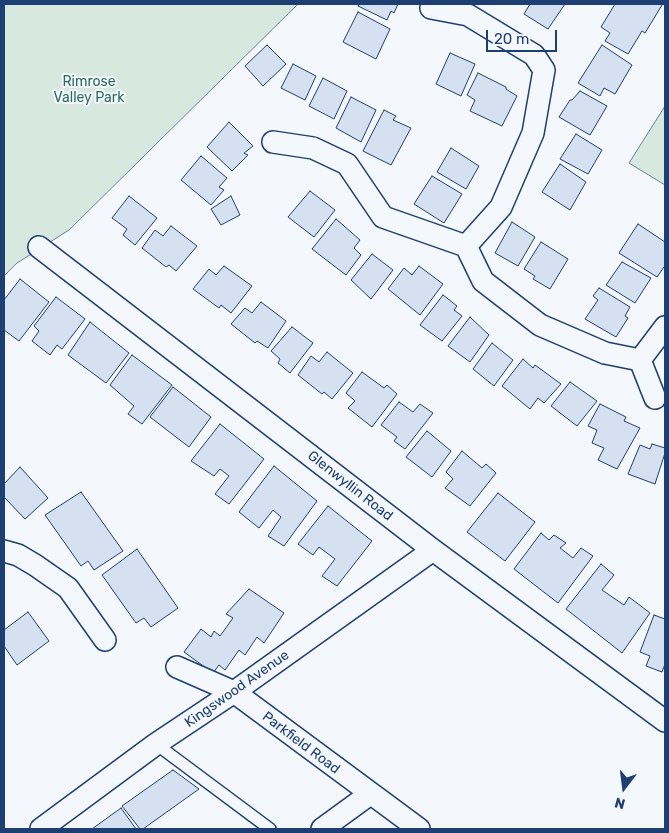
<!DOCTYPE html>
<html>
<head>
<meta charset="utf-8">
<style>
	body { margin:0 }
	#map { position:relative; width:669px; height:833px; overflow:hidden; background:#f4f7fb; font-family:Rubik,sans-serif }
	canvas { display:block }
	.frame { position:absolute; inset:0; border:5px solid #1d3f73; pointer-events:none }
	.north { position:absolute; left:599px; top:763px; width:50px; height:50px; -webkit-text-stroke:4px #f4f7fb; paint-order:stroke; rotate:195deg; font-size:14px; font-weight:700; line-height:20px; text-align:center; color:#1d3f73 }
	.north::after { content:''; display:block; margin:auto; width:18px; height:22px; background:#1d3f73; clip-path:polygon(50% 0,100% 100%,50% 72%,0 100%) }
	.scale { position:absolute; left:486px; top:30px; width:71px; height:22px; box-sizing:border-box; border:2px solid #1d3f73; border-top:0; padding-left:6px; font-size:15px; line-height:18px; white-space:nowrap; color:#1d3f73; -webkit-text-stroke:4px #f4f7fb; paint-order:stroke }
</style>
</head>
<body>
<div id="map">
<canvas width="669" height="833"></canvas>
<div class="frame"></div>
<div class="north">N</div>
<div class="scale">20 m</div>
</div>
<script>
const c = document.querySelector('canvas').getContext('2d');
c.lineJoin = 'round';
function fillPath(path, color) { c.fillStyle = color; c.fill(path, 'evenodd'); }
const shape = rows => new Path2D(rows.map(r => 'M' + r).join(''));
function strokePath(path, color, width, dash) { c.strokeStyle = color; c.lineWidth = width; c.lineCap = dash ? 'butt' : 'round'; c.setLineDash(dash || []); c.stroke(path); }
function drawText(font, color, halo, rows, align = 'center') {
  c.font = font + ' Rubik,sans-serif'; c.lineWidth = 4; c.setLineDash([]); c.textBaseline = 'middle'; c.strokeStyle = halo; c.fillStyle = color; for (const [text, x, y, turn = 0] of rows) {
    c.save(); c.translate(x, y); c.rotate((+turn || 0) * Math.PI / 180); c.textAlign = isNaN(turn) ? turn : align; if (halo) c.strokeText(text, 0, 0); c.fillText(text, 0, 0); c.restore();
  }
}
const green = shape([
	[4,4,298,4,69,230,17,263,4,276,4,4],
	[665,106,665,185,629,163,665,106]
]);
const building = shape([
	[359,4,398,4,394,13,391,11,387,20,358,6,359,4],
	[530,4,565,4,548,29,524,14,530,4],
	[615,4,659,4,662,5,645,33,642,31,628,54,605,41,610,33,601,27,615,4],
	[358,12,390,29,376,59,343,42,358,12],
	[267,45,286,64,263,86,245,66,267,45],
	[602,45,632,65,615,94,604,88,600,96,578,83,602,45],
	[450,53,475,64,461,96,436,84,450,53],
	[293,64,316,76,305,100,281,88,293,64],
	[478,73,506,87,506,89,517,96,502,126,470,111,475,100,467,95,478,73],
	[323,78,347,91,334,119,309,106,323,78],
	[580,91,607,106,590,135,559,117,570,100,572,100,580,91],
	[351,97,376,110,361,142,336,128,351,97],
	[384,110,396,116,393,120,411,128,391,165,363,151,384,110],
	[229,122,253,146,244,153,248,155,232,171,207,147,229,122],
	[576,134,602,150,588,174,560,159,576,134],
	[451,148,479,166,466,189,437,172,451,148],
	[201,156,227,178,219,187,224,190,211,205,181,180,201,156],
	[560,164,586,182,570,210,542,192,560,164],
	[432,176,462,194,444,223,414,204,432,176],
	[310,191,335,210,314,237,288,217,310,191],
	[129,196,157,218,135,245,123,235,127,229,112,218,129,196],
	[231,196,240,215,221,225,211,209,231,196],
	[336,219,360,240,354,248,361,255,346,275,312,249,336,219],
	[512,222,535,237,518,266,495,253,512,222],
	[638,224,665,242,665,269,664,267,657,277,619,253,638,224],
	[171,226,197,246,176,271,169,265,166,267,142,248,155,230,163,236,171,226],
	[541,242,568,259,550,289,533,279,535,276,524,269,541,242],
	[372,254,393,270,371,299,351,280,372,254],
	[622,262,651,278,635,303,606,285,622,262],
	[224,266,252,286,231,313,221,305,219,308,193,289,209,269,216,275,224,266],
	[419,266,443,284,420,315,388,289,404,268,412,275,419,266],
	[20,279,49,302,19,341,4,330,4,300,20,279],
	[599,288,630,307,625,316,628,318,616,337,585,319,598,300,593,296,599,288],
	[443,295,457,306,454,310,462,316,442,341,420,325,443,295],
	[56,297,85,319,62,349,57,345,50,355,32,341,39,331,34,326,56,297],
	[261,302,286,321,268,348,257,341,255,343,231,324,245,308,252,313,261,302],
	[470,317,489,335,470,362,448,346,470,317],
	[90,322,129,353,106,383,68,355,90,322],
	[292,327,313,343,290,373,278,363,280,359,271,351,292,327],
	[492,343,513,360,494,386,473,369,492,343],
	[327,352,353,373,332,399,324,392,322,394,298,375,311,356,319,362,327,352],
	[132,355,172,385,142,424,128,414,134,406,110,385,132,355],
	[523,359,533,368,535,365,561,384,544,403,538,398,530,409,502,386,523,359],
	[362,372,384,388,387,385,397,394,372,427,348,408,355,401,346,393,362,372],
	[570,382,597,401,577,426,551,406,570,382],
	[173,387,211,417,189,447,150,417,173,387],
	[399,402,413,412,420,404,433,413,405,449,394,441,397,437,381,425,399,402],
	[600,404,626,417,624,421,640,428,617,469,598,460,604,448,592,443,597,430,588,426,600,404],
	[220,424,264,459,229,504,215,494,229,476,220,469,214,476,191,461,220,424],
	[427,431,451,451,432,477,406,457,427,431],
	[652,444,665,448,665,453,655,484,628,474,640,445,650,449,652,444],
	[462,451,482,468,486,464,496,473,470,506,445,488,453,479,446,472,462,451],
	[274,466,317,501,284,546,268,536,281,517,273,510,259,528,239,512,274,466],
	[20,467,48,498,25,519,4,497,4,484,20,467],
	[81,492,123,551,94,570,88,561,81,566,45,515,81,492],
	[498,493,535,522,505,561,467,532,498,493],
	[328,506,372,541,337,586,322,576,335,559,319,547,313,555,298,544,328,506],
	[541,533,549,540,554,535,566,543,560,548,573,558,581,548,593,556,558,603,514,569,541,533],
	[137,549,178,608,151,627,144,618,136,623,102,575,137,549],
	[601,564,614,575,602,590,624,605,629,597,650,613,622,653,566,609,601,564],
	[249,589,284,613,264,643,257,637,245,655,239,650,225,670,219,665,213,673,184,652,201,629,211,637,214,631,220,636,233,618,226,614,249,589],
	[28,612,49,641,17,665,4,646,4,630,28,612],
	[654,615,665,619,665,664,662,672,646,666,650,656,640,652,654,615],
	[173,770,199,789,143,829,140,829,122,806,173,770],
	[121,808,136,829,92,829,121,808]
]);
const service = shape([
	[156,744,270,829]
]);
const minor = shape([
	[431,8,468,15,534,55,544,70,533,133,501,207,466,246],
	[273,142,313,148,347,164,383,217,466,246,483,281,540,325,605,353,640,360],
	[39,247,433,550,665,721],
	[655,398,640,360,665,327],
	[4,551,18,555,35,565,68,588,105,640],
	[177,667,234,692,419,829],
	[41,829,156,744,234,692,433,550],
	[322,829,370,794]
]);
const parkNames = [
	["Rimrose",89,82],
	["Valley Park",89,98]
];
const streetNames = [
	["Glenwyllin Road",350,486,38],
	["Kingswood Avenue",237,689,-35],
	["Parkfield Road",301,743,37]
];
fillPath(green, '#d7e8df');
strokePath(green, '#687fa3', 1);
fillPath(building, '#d5e0f0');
strokePath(building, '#1d3f73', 1);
strokePath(service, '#1d3f73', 14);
strokePath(minor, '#1d3f73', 24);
strokePath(service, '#f4f7fb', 11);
strokePath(minor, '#f4f7fb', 21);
drawText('14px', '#2c6c60', '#f4f7fb', parkNames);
drawText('14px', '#1d3f73', '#f4f7fb', streetNames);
</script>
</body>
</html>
